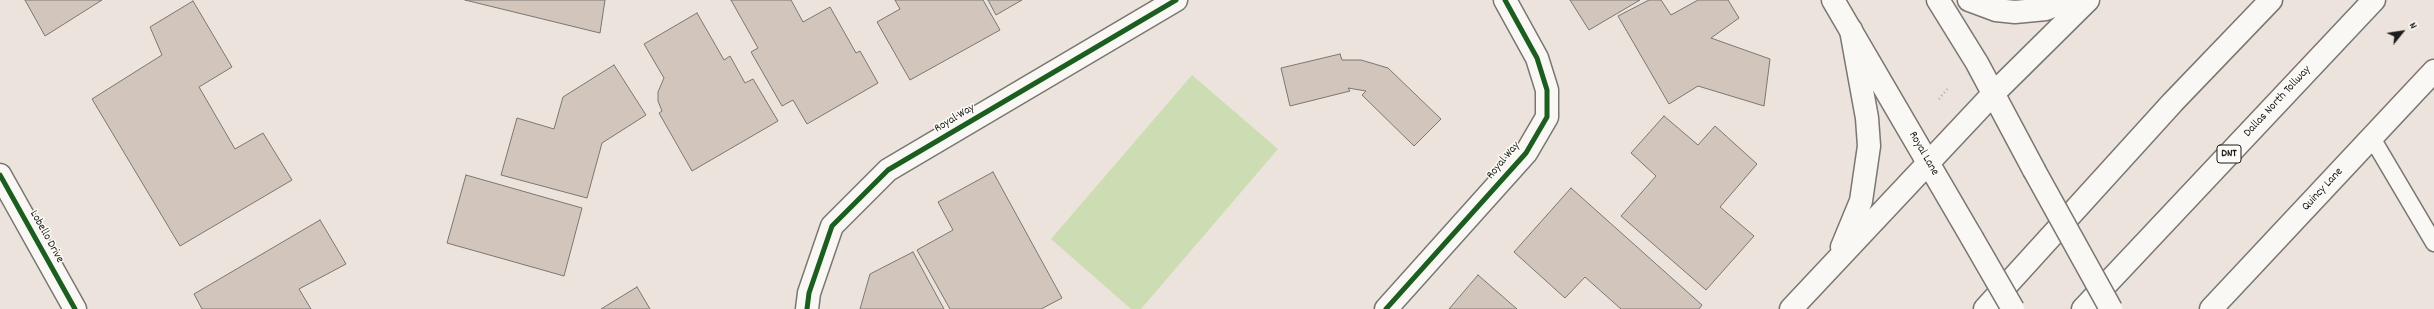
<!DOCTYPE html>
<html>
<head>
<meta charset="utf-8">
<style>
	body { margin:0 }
	#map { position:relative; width:2434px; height:309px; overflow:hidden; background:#ece4dc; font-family:Dekko,sans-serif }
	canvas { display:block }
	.north { position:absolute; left:2382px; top:12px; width:40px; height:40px; -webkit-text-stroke:3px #fdfcf7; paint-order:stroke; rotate:60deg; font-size:11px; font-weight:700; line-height:16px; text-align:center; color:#1c1c1c }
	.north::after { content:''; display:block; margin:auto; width:14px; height:18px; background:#1c1c1c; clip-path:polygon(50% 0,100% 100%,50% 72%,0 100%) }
</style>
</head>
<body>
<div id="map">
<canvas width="2434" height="309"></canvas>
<div class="north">N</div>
</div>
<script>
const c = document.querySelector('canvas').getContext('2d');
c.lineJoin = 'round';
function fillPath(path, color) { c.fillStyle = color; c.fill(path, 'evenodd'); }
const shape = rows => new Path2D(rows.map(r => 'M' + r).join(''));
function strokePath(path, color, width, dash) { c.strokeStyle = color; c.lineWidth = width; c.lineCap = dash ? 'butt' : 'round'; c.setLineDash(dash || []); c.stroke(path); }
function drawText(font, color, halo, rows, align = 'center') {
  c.font = font + ' Dekko,sans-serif'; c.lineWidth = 3; c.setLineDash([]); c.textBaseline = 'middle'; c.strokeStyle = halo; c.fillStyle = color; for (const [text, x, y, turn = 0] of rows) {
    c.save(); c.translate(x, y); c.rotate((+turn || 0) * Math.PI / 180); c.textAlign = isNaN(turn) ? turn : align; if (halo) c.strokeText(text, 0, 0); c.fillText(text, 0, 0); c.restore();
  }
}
const green = shape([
	[1192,75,1278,149,1141,309,1131,309,1051,239]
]);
const building = shape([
	[25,0,102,0,45,36,25,0],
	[465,0,605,0,600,33,465,0],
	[731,0,791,0,803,22,830,7,856,53,860,51,878,83,807,124,793,100,782,106,751,52,758,48,731,0],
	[895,0,983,0,1000,30,910,80,877,22,900,9,895,0],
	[988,0,1022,0,996,15,988,0],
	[1570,0,1640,0,1589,30,1570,0],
	[1649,0,1661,0,1671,15,1698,0,1728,0,1739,18,1711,38,1770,59,1764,106,1698,86,1669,104,1618,16,1649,0],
	[193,1,232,67,199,87,235,149,263,133,292,180,180,246,92,99,162,55,150,27,193,1],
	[697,13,724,60,730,56,745,83,753,79,778,121,692,171,659,113,662,111,658,101,658,92,664,78,644,44,697,13],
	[1340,54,1342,60,1361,60,1388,68,1441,119,1414,146,1362,95,1366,91,1348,88,1350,91,1290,106,1281,68,1340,54],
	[614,65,646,115,602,143,587,198,501,175,517,118,554,129,563,97,614,65],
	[1664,116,1698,145,1715,126,1757,164,1720,207,1754,236,1706,290,1621,216,1656,176,1631,153,1664,116],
	[993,172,1062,298,1041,309,950,309,917,250,953,230,938,202,993,172],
	[466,175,582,208,564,276,447,243,466,175],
	[1571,188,1702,305,1699,309,1621,309,1585,277,1565,298,1514,252,1571,188],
	[320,220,346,264,299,289,311,309,202,309,194,294,320,220],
	[913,252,944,309,860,309,870,274,913,252],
	[1478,275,1517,309,1449,309,1478,275],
	[637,287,650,309,601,309,637,287]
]);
const path = shape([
	[1939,99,1949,87]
]);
const service = shape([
	[2372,138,2434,243]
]);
const minor = shape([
	[0,175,75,309],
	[807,309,809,293,832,226,888,170,1176,0],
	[1386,309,1526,153,1547,117,1547,90,1537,58,1505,0]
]);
const secondary = shape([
	[1833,0,1972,238],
	[1938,0,1977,63,2034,170],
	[2211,309,2434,71]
]);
const motorway = shape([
	[1969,0,1996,10,2015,12,2046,9,2067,0],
	[1842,247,1861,201,1869,146,1867,118,1851,30],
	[1791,309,1993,94,2088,0],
	[1985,309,2173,102,2271,0],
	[2083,309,2374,0]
]);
const secondaryBridge = shape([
	[2034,170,2111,309],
	[1972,238,2013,309]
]);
const cycleway = shape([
	[0,175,75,309],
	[807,309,809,293,832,226,888,170,1176,0],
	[1386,309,1526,153,1547,117,1547,90,1537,58,1505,0]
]);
const shields = [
	[2229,154,24]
];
const shieldNames = [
	["DNT",2229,154]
];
const streetNames = [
	["Dallas North Tollway",2278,102,-47],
	["Royal Way",955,119,-31],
	["Royal Lane",1923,154,60],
	["Royal Way",1504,161,-50],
	["Quincy Lane",2323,190,-47],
	["Lobello Drive",46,237,61]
];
fillPath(green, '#cdddb3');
fillPath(building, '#d2c6bc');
strokePath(building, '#7a7672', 1);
strokePath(service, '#7a7672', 19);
strokePath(minor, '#7a7672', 25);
strokePath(secondary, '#7a7672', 25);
strokePath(motorway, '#7a7672', 25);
strokePath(path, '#adaba9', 2.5, [1, 3]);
strokePath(service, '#f9f8f5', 16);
strokePath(minor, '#f9f8f5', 22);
strokePath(secondary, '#f9f8f5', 22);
strokePath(motorway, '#f9f8f5', 22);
strokePath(secondaryBridge, '#7a7672', 25, []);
strokePath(secondaryBridge, '#f9f8f5', 22);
strokePath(cycleway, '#1b5e20', 5);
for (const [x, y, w] of shields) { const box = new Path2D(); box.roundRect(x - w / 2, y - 9, w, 18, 3); c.fillStyle = '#fdfcf7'; c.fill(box); strokePath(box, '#1c1c1c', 1); }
drawText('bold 11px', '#1c1c1c', null, shieldNames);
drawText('12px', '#1c1c1c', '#fdfcf7', streetNames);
</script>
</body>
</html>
